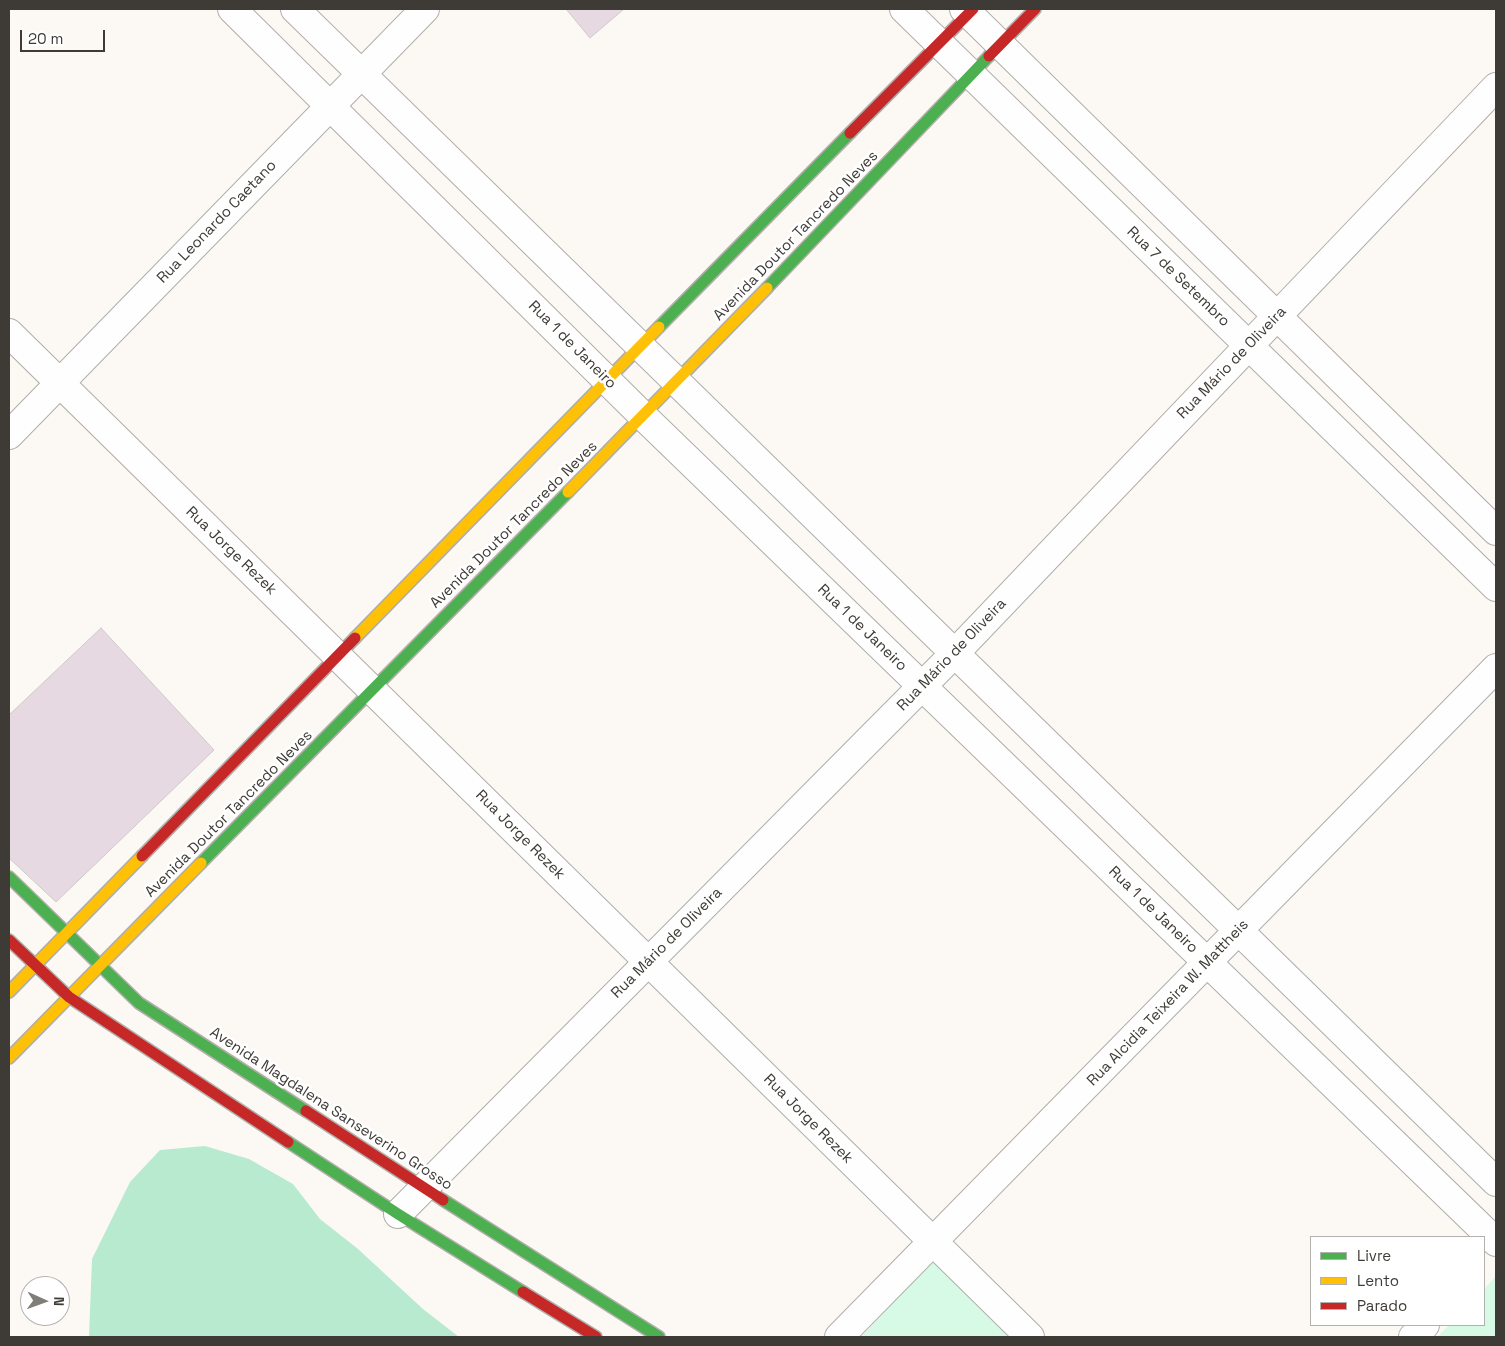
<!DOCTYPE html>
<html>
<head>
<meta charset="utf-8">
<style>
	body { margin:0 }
	#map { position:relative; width:1505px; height:1346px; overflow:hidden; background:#fcf9f5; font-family:"Space Grotesk",sans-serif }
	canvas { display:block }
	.frame { position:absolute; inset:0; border:10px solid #3e3b36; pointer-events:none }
	.legend { position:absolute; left:1310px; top:1236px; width:175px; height:90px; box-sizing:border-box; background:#fff; border:1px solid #b2b1af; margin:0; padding:6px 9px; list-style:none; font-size:15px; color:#3e3b36 }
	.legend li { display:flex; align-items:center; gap:10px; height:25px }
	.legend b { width:25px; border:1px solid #b2b1af }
	.north { position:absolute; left:20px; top:1276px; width:50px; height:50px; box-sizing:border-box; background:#fff; border:1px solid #b2b1af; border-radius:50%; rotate:92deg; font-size:14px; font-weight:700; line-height:20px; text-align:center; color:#3e3b36 }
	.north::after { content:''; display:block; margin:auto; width:18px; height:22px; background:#807e79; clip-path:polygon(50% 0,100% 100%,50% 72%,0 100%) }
	.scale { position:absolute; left:20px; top:30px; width:85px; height:22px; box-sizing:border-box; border:2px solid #3e3b36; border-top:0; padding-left:6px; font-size:15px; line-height:18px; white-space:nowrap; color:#3e3b36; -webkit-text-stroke:4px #fff; paint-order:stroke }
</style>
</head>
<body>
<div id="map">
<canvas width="1505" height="1346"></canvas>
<div class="frame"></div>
<ul class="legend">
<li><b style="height:6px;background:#4caf50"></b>Livre</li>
<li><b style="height:6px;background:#ffc107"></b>Lento</li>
<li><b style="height:6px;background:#c62828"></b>Parado</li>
</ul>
<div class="north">N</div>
<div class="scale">20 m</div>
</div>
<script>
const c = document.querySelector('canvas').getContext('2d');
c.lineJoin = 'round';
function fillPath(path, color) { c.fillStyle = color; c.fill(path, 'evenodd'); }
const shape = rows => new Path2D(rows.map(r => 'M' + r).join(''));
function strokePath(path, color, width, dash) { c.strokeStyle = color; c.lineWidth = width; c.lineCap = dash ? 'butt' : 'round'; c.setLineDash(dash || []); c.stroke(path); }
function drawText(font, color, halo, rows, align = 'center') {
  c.font = font + ' "Space Grotesk",sans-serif'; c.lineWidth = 5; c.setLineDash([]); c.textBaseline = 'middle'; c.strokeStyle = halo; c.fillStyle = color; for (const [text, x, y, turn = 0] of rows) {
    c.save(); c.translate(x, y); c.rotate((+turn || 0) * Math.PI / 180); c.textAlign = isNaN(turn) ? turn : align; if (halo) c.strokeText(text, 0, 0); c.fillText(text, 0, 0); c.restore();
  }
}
const green = shape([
	[933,1259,1013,1337,861,1337],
	[1496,1276,1496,1337,1437,1337,1449,1325,1484,1325,1484,1289]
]);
const forest = shape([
	[205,1146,249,1159,293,1184,320,1219,358,1249,423,1309,459,1337,89,1337,92,1259,130,1182,160,1150]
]);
const building = shape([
	[566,9,624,9,590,38,566,9],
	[101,628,214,750,56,902,9,858,9,715,101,628]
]);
const street = shape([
	[232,9,643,416,1496,1242],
	[295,9,1496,1182],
	[904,9,1496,587],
	[964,9,1496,531],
	[9,333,1030,1337],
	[9,435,425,9],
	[398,1214,955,653,1496,87],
	[839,1337,1496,668],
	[1413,1337,1425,1325]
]);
const fast = shape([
	[767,288,989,56],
	[659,327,850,133],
	[201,863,568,492],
	[9,877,139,1003,306,1111],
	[288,1142,398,1214,523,1292],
	[443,1200,659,1337]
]);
const slow = shape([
	[568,492,767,288],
	[355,638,659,327],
	[9,992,142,856],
	[9,1058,201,863]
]);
const jam = shape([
	[989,56,1035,9],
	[850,133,973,9],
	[142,856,355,638],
	[9,940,69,997,288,1142],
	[306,1111,443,1200],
	[523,1292,596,1337]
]);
const streetNames = [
	["Rua Leonardo Caetano",217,222,-46],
	["Avenida Doutor Tancredo Neves",796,236,-46],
	["Rua 7 de Setembro",1178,277,44],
	["Rua 1 de Janeiro",572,345,45],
	["Rua Mário de Oliveira",1232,363,-46],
	["Avenida Doutor Tancredo Neves",514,525,-45],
	["Rua Jorge Rezek",231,551,44],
	["Rua 1 de Janeiro",862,628,44],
	["Rua Mário de Oliveira",952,655,-46],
	["Avenida Doutor Tancredo Neves",229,814,-45],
	["Rua Jorge Rezek",520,835,45],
	["Rua 1 de Janeiro",1153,910,44],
	["Rua Mário de Oliveira",667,943,-45],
	["Rua Alcidia Teixeira W. Mattheis",1168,1003,-46],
	["Avenida Magdalena Sanseverino Grosso",331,1109,33],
	["Rua Jorge Rezek",808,1119,45]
];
fillPath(green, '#d7fae6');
fillPath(forest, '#b8eacf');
fillPath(building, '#e7d9e2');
strokePath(building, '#cecaca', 1);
strokePath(street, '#b0aeaa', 30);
strokePath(fast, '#b0aeaa', 14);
strokePath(slow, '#b0aeaa', 14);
strokePath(jam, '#b0aeaa', 14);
strokePath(street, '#fffefe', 28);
strokePath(fast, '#4caf50', 11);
strokePath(slow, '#ffc107', 11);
strokePath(jam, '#c62828', 11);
drawText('15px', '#3e3b36', '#fff', streetNames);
</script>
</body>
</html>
